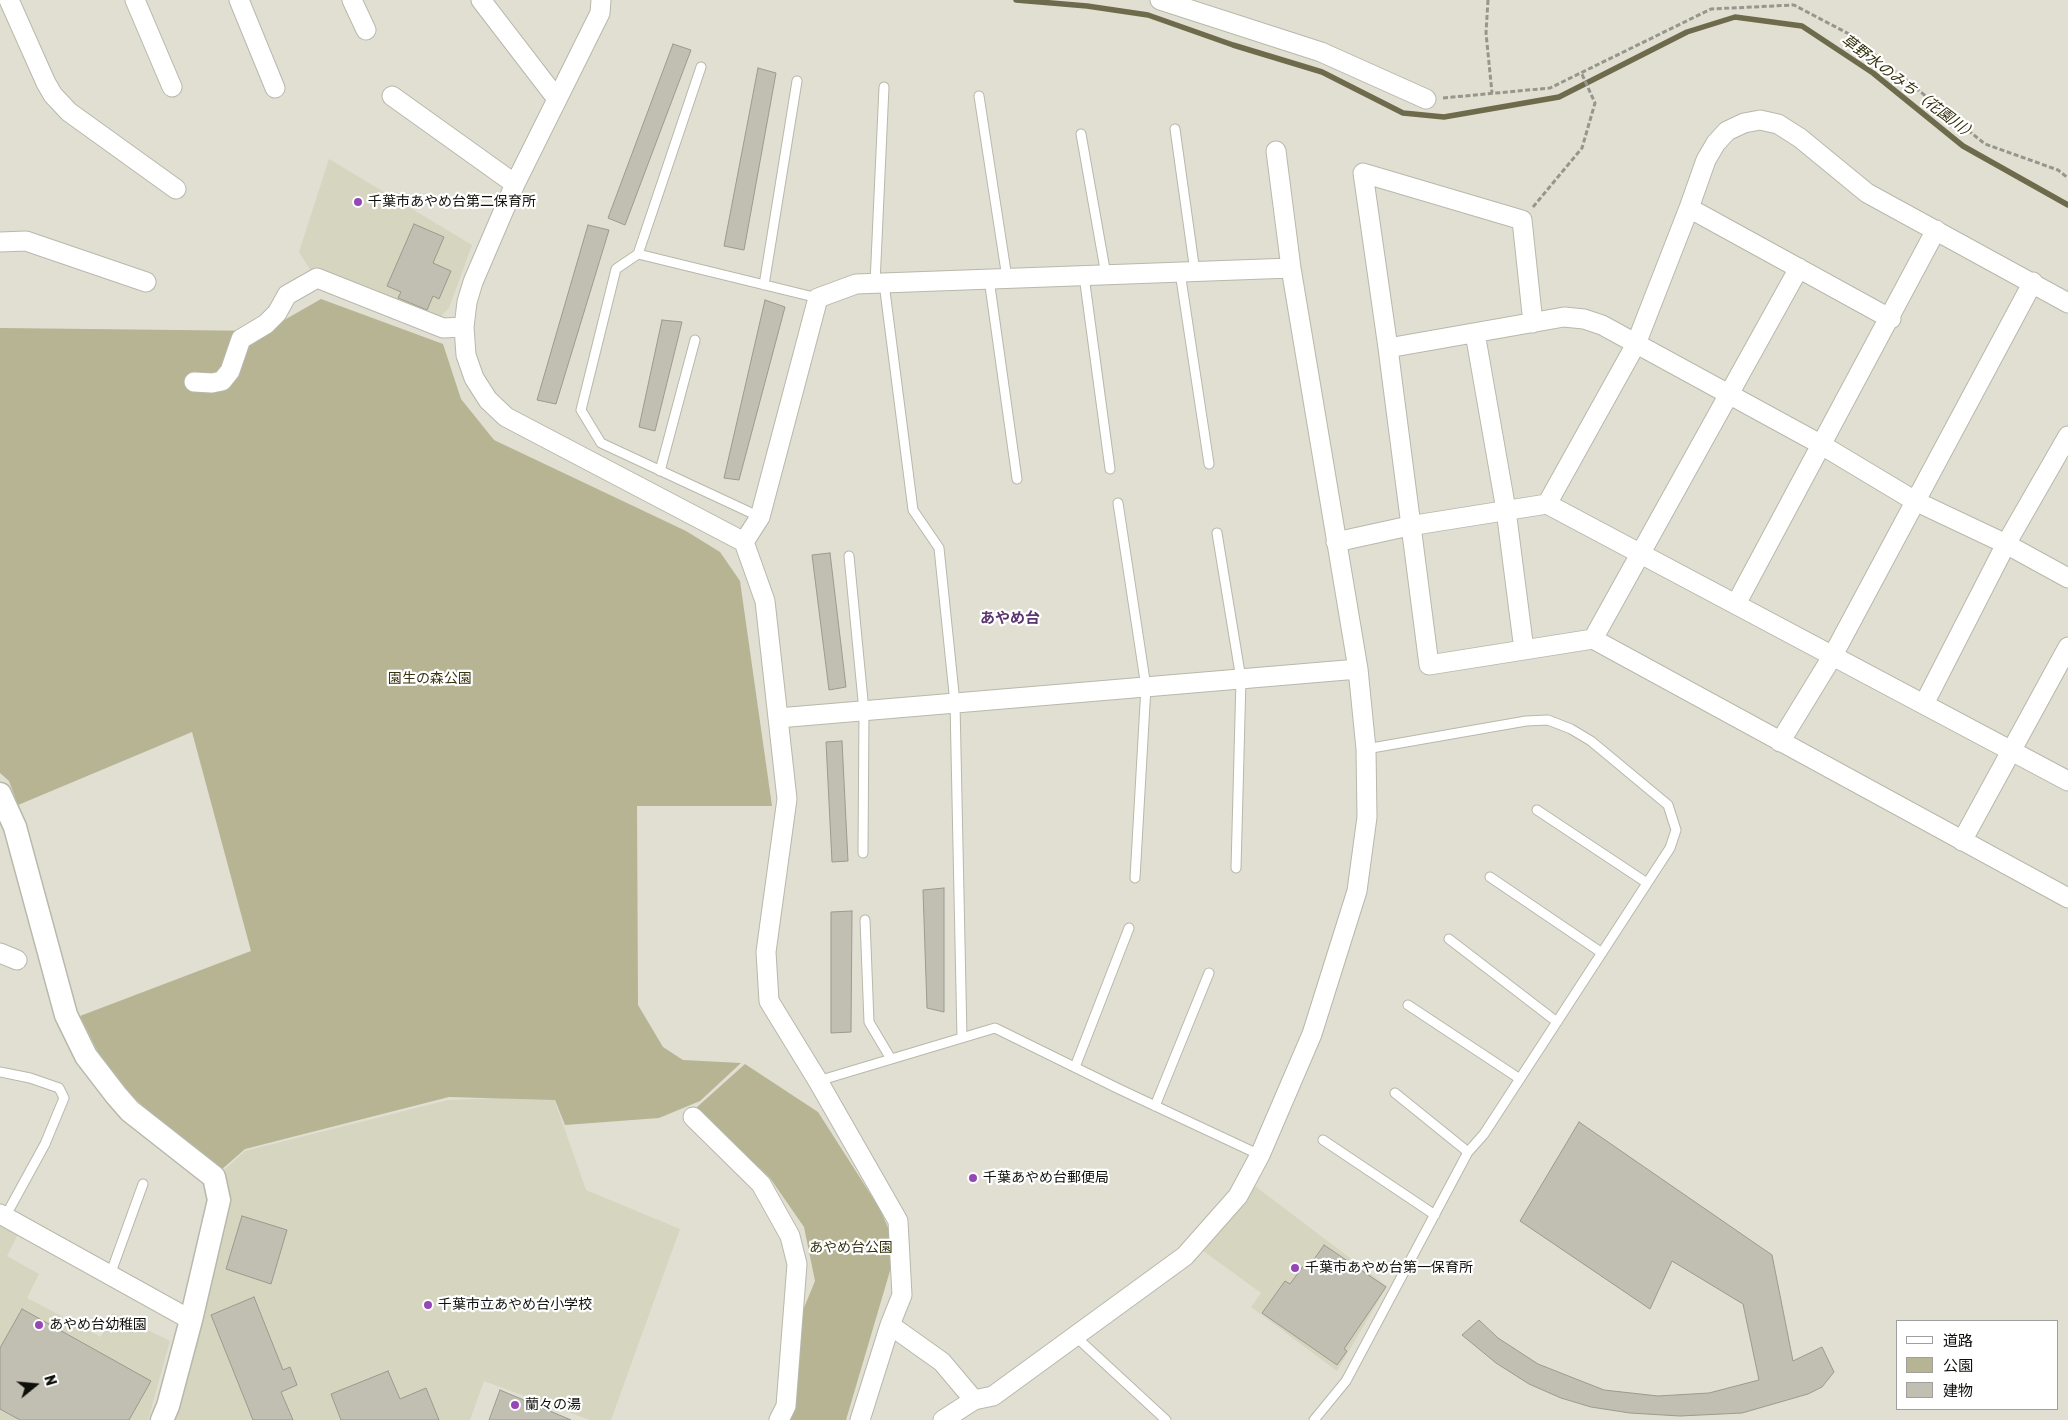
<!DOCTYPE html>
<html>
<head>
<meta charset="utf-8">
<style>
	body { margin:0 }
	#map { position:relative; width:2068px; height:1420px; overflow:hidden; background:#e0dfd2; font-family:Rubik,"Noto Sans JP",sans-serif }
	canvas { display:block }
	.legend { position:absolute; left:1896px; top:1320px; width:162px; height:90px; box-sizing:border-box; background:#fff; border:1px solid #9f9f9d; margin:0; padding:6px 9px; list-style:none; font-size:15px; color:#0f0f0b }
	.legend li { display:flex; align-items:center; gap:10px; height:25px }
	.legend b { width:25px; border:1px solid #9f9f9d }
	.north { position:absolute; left:10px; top:1360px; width:50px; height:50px; -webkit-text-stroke:4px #fff; paint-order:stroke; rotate:73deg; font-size:14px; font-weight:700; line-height:20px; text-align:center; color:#0f0f0b }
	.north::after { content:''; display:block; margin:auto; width:18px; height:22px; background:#0f0f0b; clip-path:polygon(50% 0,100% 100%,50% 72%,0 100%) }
</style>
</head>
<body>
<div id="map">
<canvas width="2068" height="1420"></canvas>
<ul class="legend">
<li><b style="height:6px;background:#fff"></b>道路</li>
<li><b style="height:14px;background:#b6b492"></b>公園</li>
<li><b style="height:14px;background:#c0bfb2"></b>建物</li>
</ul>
<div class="north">N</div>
</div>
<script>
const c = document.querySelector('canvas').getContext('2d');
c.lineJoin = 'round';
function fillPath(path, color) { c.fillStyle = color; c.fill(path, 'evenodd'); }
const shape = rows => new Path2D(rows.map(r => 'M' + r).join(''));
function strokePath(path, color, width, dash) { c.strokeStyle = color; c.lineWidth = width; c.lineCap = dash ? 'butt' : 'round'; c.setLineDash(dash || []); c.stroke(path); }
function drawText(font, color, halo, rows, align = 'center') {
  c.font = font + ' Rubik,"Noto Sans JP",sans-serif'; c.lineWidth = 4.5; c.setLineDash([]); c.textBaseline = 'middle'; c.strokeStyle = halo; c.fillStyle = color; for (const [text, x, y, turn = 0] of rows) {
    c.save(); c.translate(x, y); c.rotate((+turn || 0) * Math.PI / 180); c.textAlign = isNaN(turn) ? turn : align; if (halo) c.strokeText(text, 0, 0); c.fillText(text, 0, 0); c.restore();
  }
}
const built = shape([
	[329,159,472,245,449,308,435,322,311,271,299,252],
	[553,1096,586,1190,680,1229,611,1420,590,1420,484,1381,470,1420,173,1420,222,1172,245,1151,448,1100],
	[1255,1186,1387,1286,1337,1371,1251,1307,1261,1293,1202,1250],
	[0,1224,18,1234,7,1256,39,1274,27,1298,101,1337,113,1313,170,1341,148,1420,0,1420]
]);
const green = shape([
	[321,299,443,344,461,399,494,440,686,531,720,552,740,581,772,806,637,806,638,1005,663,1047,683,1060,741,1063,700,1101,659,1118,565,1125,555,1100,449,1097,245,1149,221,1170,144,1107,123,1087,99,1054,80,1016,251,951,192,732,18,805,9,781,0,773,0,328,265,331],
	[745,1064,818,1112,880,1209,892,1237,892,1264,846,1420,787,1420,801,1315,815,1281,804,1227,770,1178,696,1108]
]);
const stream = shape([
	[1016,0,1087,6,1148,15,1233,45,1322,72,1403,113,1444,117,1559,97,1687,32,1735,17,1802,26,1873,73,1963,146,2068,205]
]);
const building = shape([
	[673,44,691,50,625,225,608,218,673,44],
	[758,68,776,73,744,250,724,246,758,68],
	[414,224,444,237,433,263,451,271,439,299,433,296,427,310,398,298,401,292,387,286,414,224],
	[588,225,609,230,556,404,537,400,588,225],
	[765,300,785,307,739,480,724,478,765,300],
	[662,320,682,322,655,431,639,427,662,320],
	[830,553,846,687,829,690,812,555,830,553],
	[842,741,848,861,832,862,826,742,842,741],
	[944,888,944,1012,927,1008,923,890,944,888],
	[852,911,851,1032,831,1033,831,912,852,911],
	[1579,1122,1772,1255,1793,1361,1822,1347,1834,1372,1822,1387,1808,1394,1742,1413,1680,1416,1630,1413,1591,1407,1561,1398,1529,1384,1496,1363,1462,1335,1479,1320,1498,1338,1538,1364,1604,1390,1658,1396,1709,1393,1759,1380,1743,1304,1672,1261,1650,1309,1520,1221,1579,1122],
	[242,1216,287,1230,271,1284,226,1269,242,1216],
	[1324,1245,1386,1287,1344,1349,1347,1351,1337,1365,1262,1313,1285,1281,1290,1284,1304,1265,1308,1268,1324,1245],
	[254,1297,283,1370,290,1367,297,1385,281,1392,293,1420,253,1420,211,1315,254,1297],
	[22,1309,151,1381,129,1420,20,1420,0,1409,0,1348,22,1309],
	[388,1371,400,1399,426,1388,439,1420,341,1420,331,1394,388,1371],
	[500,1390,571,1420,489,1420,500,1390]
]);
const path = shape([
	[1488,0,1486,33,1492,93],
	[1443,98,1550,88,1711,9,1794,5,1849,34,1985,144,2058,170,2068,178],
	[1533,207,1582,148,1595,103,1581,72]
]);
const service = shape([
	[701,67,638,254,616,269,581,410,601,443,760,517],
	[979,96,1007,278],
	[1175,129,1195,272],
	[1081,134,1106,275],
	[638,254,818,298],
	[1180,272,1209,464],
	[1084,276,1110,469],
	[989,279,1017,479],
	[875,283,884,87],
	[884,283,913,510,939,548,955,703,962,1038],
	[764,285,797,81],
	[660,471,695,340],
	[1118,503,1146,687,1135,878],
	[1217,533,1241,679,1236,868],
	[849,556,864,711,863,853],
	[1537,810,1647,883],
	[1490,877,1602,953],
	[865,920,869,1022,891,1059],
	[1449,939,1557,1022],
	[1408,1005,1520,1079],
	[1075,1067,1129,928],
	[0,1072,30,1078,59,1088,64,1098,45,1144,5,1217],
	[818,1081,995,1028,1119,1089,1260,1155],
	[1395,1093,1468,1152],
	[1155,1106,1209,973],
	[1323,1140,1435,1215],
	[110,1275,143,1184],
	[1075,1336,1166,1420],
	[1314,1420,1346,1381,1468,1152,1484,1134,1670,848,1676,830,1668,805,1591,741,1571,729,1548,720,1526,721,1366,749]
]);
const minor = shape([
	[9,0,46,83,53,95,69,112,176,189],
	[135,0,172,87],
	[239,0,275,88],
	[352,0,366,30],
	[481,0,557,99],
	[601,0,600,13,515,184,473,282,467,302,464,327,466,355,474,378,488,400,506,417,744,542,765,601,787,799,766,952,769,1001,818,1081,898,1221,902,1295,890,1325,860,1420],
	[1160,0,1321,52,1426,99],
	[392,96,515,184],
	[1689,208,1891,319],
	[0,242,26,241,146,282],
	[1533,323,1522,220,1363,173,1388,348,1429,665,1593,639,2068,898],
	[1475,333,1506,510,1524,650],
	[1388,348,1564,317,1584,319,1602,325,1820,444,1915,501,2006,544,2068,578],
	[194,382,212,383,222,381,230,371,241,339,266,324,277,313,287,295,317,278,443,328,464,327],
	[1547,504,1636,344,1689,208,1706,160,1716,143,1727,131,1744,123,1760,120,1778,124,1800,138,1867,193,2068,303],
	[744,542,760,517,818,298,856,284,1291,268],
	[1336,542,1409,526,1547,504,2068,781],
	[1736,604,1936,230],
	[1593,639,1799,268],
	[1924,704,2006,544,2068,436],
	[778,718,1358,669],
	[1780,742,1832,657,2033,282],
	[1962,841,2068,647],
	[0,953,17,960],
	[693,1117,761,1184,790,1236,797,1264,786,1406,779,1420],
	[0,1214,191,1320],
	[890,1325,942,1362,974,1400],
	[943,1420,974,1400,993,1396,1185,1256,1238,1196,1260,1155,1312,1034,1357,891,1367,817,1366,749,1358,669,1291,268,1276,151]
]);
const tertiary = shape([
	[0,794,15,827,66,1015,86,1056,116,1095,130,1111,214,1177,219,1200,191,1320,168,1406,162,1420]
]);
const markers = [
	[358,202,5,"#9547b8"],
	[973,1178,5,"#9547b8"],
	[1295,1268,5,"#9547b8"],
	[428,1305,5,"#9547b8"],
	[39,1325,5,"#9547b8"],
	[515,1405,5,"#9547b8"]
];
const poiNames = [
	["千葉市あやめ台第二保育所",368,202],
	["千葉あやめ台郵便局",983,1178],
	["千葉市あやめ台第一保育所",1305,1268],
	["千葉市立あやめ台小学校",438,1305],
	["あやめ台幼稚園",49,1325],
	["蘭々の湯",525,1405]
];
const parkNames = [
	["園生の森公園",430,679],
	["あやめ台公園",851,1248]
];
const waterNames = [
	["草野水のみち（花園川）",1909,88,37]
];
const neighbourhoodNames = [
	["あやめ台",1010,619]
];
fillPath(built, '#d6d5c0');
fillPath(green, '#b6b492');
strokePath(stream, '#6e6b4c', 5.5);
fillPath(building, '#c0bfb2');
strokePath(building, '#9a9a8e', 1);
strokePath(service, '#b8b8ab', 11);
strokePath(minor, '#b8b8ab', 21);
strokePath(tertiary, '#b8b8ab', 25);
strokePath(path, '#96968c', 3, [5, 2.5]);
strokePath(service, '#fff', 9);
strokePath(minor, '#fff', 19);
strokePath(tertiary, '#fff', 22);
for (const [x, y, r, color] of markers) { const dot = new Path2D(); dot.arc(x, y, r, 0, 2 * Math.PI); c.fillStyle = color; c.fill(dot); strokePath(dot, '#fff', 2); }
drawText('14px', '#0f0f0b', '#fff', poiNames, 'left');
drawText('14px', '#36330f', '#fff', parkNames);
drawText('italic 15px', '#322f0a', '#fff', waterNames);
drawText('bold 15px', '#5c366e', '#fff', neighbourhoodNames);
</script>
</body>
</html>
